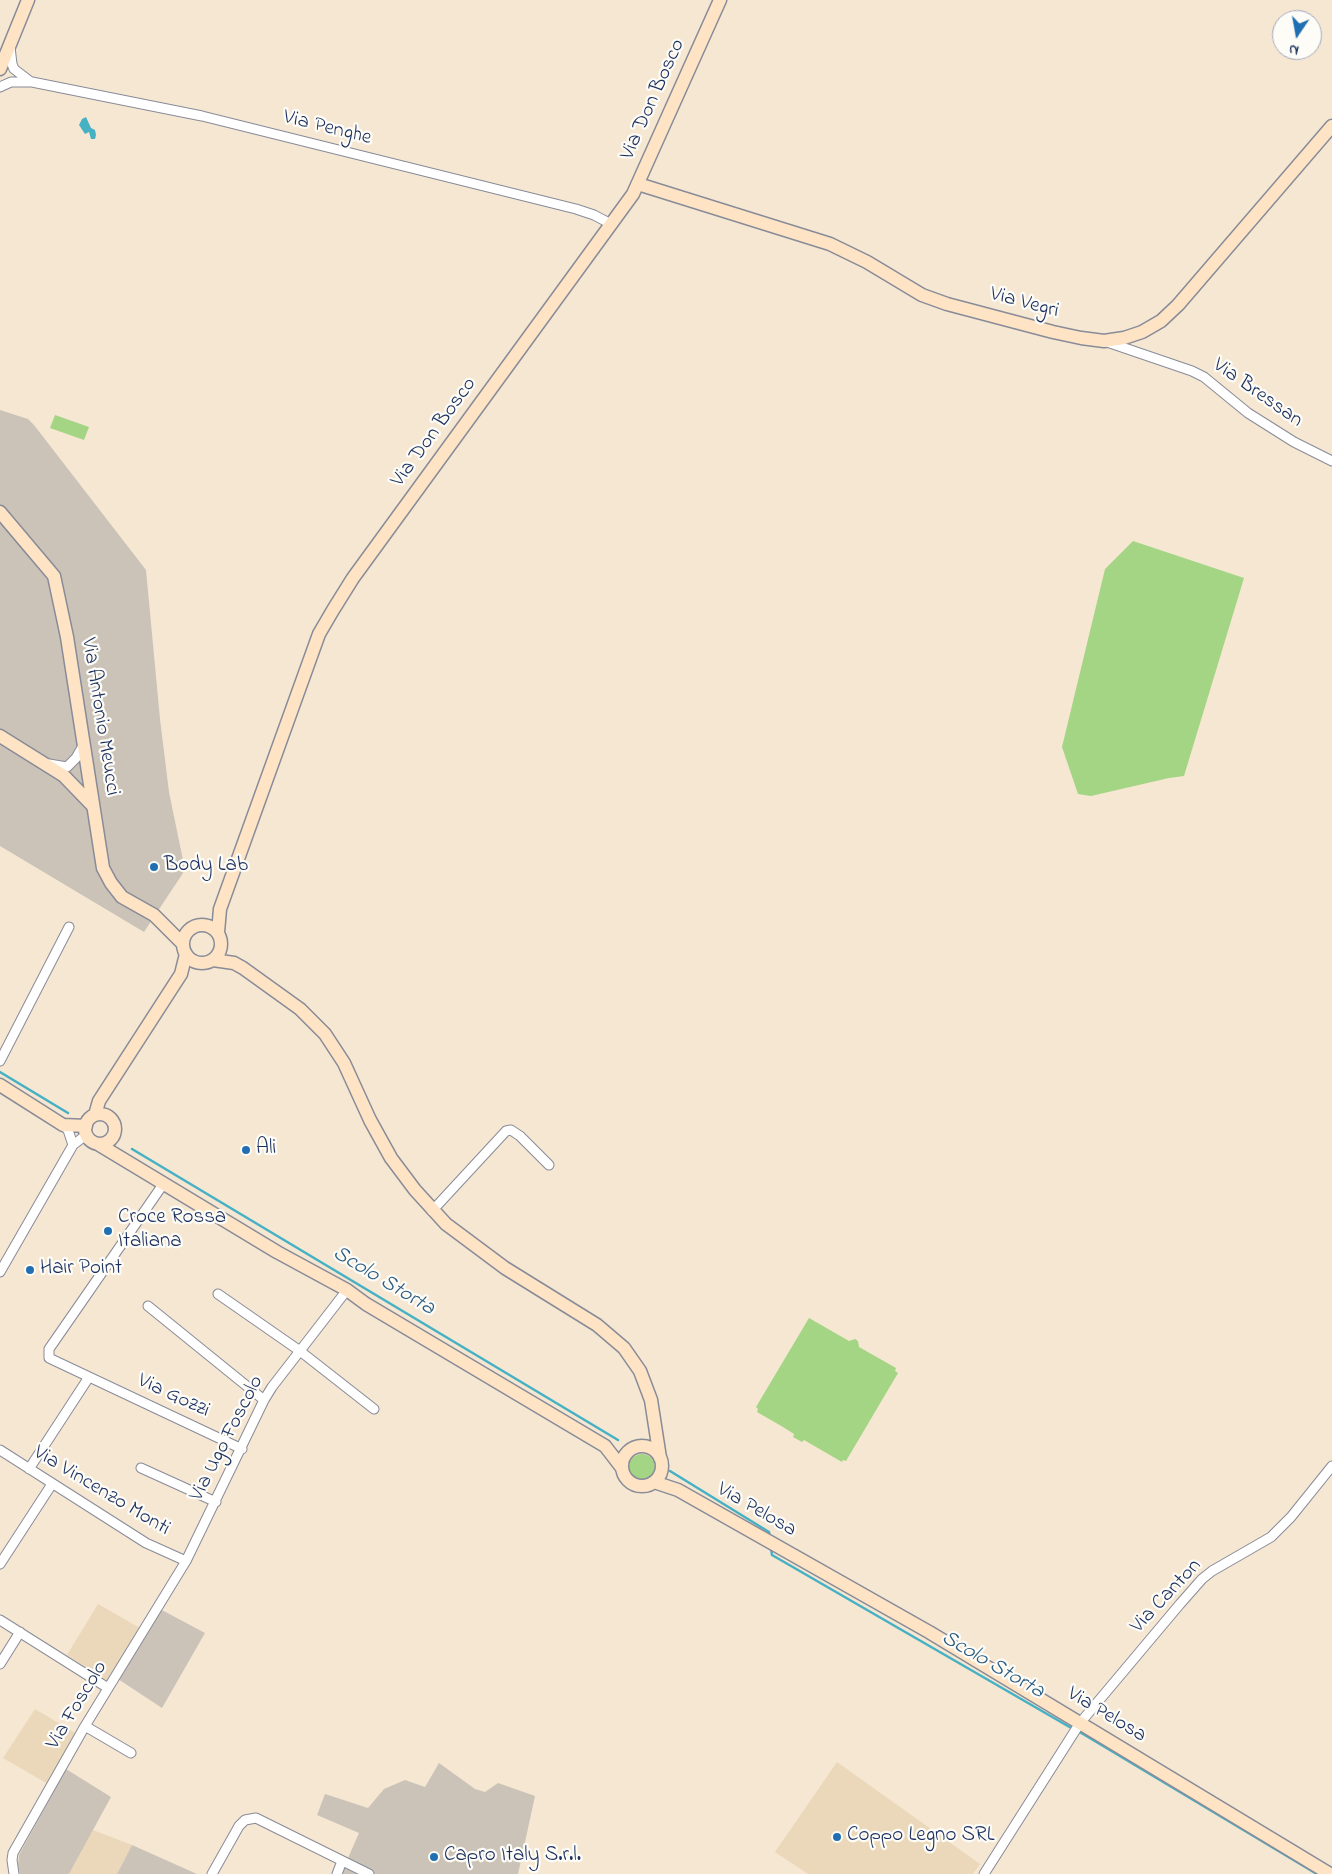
<!DOCTYPE html>
<html>
<head>
<meta charset="utf-8">
<style>
	body { margin:0 }
	#map { position:relative; width:1332px; height:1874px; overflow:hidden; background:#f6e7d2; font-family:"Indie Flower",sans-serif }
	canvas { display:block }
	.north { position:absolute; left:1272px; top:10px; width:50px; height:50px; box-sizing:border-box; background:#fdfcf7; border:1px solid #a3aaba; border-radius:50%; rotate:192deg; font-size:14px; font-weight:700; line-height:20px; text-align:center; color:#1b2f5e }
	.north::after { content:''; display:block; margin:auto; width:18px; height:22px; background:#1f6fb2; clip-path:polygon(50% 0,100% 100%,50% 72%,0 100%) }
</style>
</head>
<body>
<div id="map">
<canvas width="1332" height="1874"></canvas>
<div class="north">N</div>
</div>
<script>
const c = document.querySelector('canvas').getContext('2d');
c.lineJoin = 'round';
function fillPath(path, color) { c.fillStyle = color; c.fill(path, 'evenodd'); }
const shape = rows => new Path2D(rows.map(r => 'M' + r).join(''));
function strokePath(path, color, width, dash) { c.strokeStyle = color; c.lineWidth = width; c.lineCap = dash ? 'butt' : 'round'; c.setLineDash(dash || []); c.stroke(path); }
function drawText(font, color, halo, rows, align = 'center') {
  c.font = font + ' "Indie Flower",sans-serif'; c.lineWidth = 4.5; c.setLineDash([]); c.textBaseline = 'middle'; c.strokeStyle = halo; c.fillStyle = color; for (const [text, x, y, turn = 0] of rows) {
    c.save(); c.translate(x, y); c.rotate((+turn || 0) * Math.PI / 180); c.textAlign = isNaN(turn) ? turn : align; if (halo) c.strokeText(text, 0, 0); c.fillText(text, 0, 0); c.restore();
  }
}
const built = shape([
	[98,1604,140,1628,111,1683,67,1655],
	[35,1709,77,1734,48,1784,3,1758],
	[837,1762,980,1864,973,1874,808,1874,775,1852],
	[93,1830,132,1845,117,1874,69,1874]
]);
const industrial = shape([
	[0,410,28,419,34,425,146,570,160,719,169,792,185,870,144,932,0,846],
	[158,1608,205,1633,162,1708,115,1677],
	[439,1763,475,1789,485,1792,498,1783,535,1796,518,1874,341,1874,359,1833,317,1815,325,1794,368,1808,384,1789,405,1780,425,1787],
	[66,1769,111,1797,69,1874,20,1874,18,1865,19,1855],
	[132,1845,197,1874,117,1874]
]);
const green = shape([
	[55,415,89,427,84,440,50,428],
	[1133,541,1244,578,1184,776,1169,778,1091,796,1078,794,1062,747,1105,569],
	[809,1318,849,1341,855,1339,858,1341,859,1347,896,1368,895,1371,898,1373,846,1461,843,1460,842,1462,804,1440,802,1442,793,1437,794,1434,783,1427,757,1412,758,1409,756,1407],
	'629 1467a13 13 0 1 1 26 0a13 13 0 1 1-26 0Z'
]);
const water = shape([
	[86,117,91,128,95,130,96,135,95,139,91,139,89,132,85,134,79,125,82,119]
]);
const stream = shape([
	[0,1072,68,1113],
	[132,1149,618,1440],
	[670,1471,769,1532,770,1538],
	[771,1548,772,1555,1073,1729],
	[1078,1731,1317,1874]
]);
const street = shape([
	[10,47,12,64,14,69,31,82],
	[0,87,11,82,32,82,202,116,576,209,594,215,611,224],
	[1107,342,1192,371,1204,377,1248,413,1294,442,1332,461],
	[49,764,67,767,76,758,84,744],
	[0,1061,69,927],
	[63,1125,68,1130,73,1145],
	[164,1183,49,1349,49,1358,242,1449],
	[432,1211,506,1131,511,1130,520,1136,549,1165],
	[0,1272,73,1145,86,1135],
	[218,1294,300,1351,374,1409],
	[148,1306,264,1400],
	[0,1450,146,1543,186,1561],
	[141,1468,216,1502],
	[29,1469,89,1377],
	[0,1564,52,1484],
	[0,1620,108,1688],
	[0,1664,20,1632],
	[85,1726,131,1753],
	[14,1874,12,1860,13,1853,85,1726,186,1561,264,1400,272,1387,347,1290],
	[212,1874,239,1826,245,1820,256,1818,369,1874],
	[337,1874,342,1861],
	[984,1874,1080,1723,1180,1604,1202,1579,1212,1571,1271,1537,1291,1517,1332,1466]
]);
const secondary = shape([
	[0,69,28,0],
	[638,184,830,244,867,262,922,295,947,304,1053,332,1081,338,1104,341,1124,338,1142,332,1161,321,1178,305,1332,126],
	[0,512,54,576,67,637,103,868,111,883,122,897,154,915,182,943],
	[0,736,64,776,92,805],
	'183 944a19 19 0 1 1 38 0a19 19 0 1 1-38 0Z',
	[218,932,220,909,319,634,333,610,353,578,633,194,720,0],
	[213,960,234,963,243,968,300,1009,325,1034,344,1063,370,1120,391,1158,415,1190,446,1224,505,1268,597,1325,624,1348,640,1371,651,1400,660,1458],
	[0,1085,63,1125,86,1126],
	'85 1129a15 15 0 1 1 30 0a15 15 0 1 1-30 0Z',
	[95,1115,99,1101,181,974,186,954],
	[98,1144,277,1252,347,1290,366,1304,605,1446,622,1468],
	'622 1466a20 20 0 1 1 40 0a20 20 0 1 1-40 0Z',
	[654,1482,678,1490,929,1632,1330,1874]
]);
const markers = [
	[154,867,5,"#1f6fb2"],
	[246,1150,5,"#1f6fb2"],
	[108,1231,5,"#1f6fb2"],
	[30,1270,5,"#1f6fb2"],
	[837,1837,5,"#1f6fb2"],
	[434,1857,5,"#1f6fb2"]
];
const streetNames = [
	["Via Don Bosco",654,100,-66],
	["Via Penghe",327,129,14],
	["Via Vegri",1024,304,15],
	["Via Bressan",1257,394,35],
	["Via Don Bosco",435,433,-54],
	["Via Antonio Meucci",99,717,81],
	["Via Gozzi",173,1397,25],
	["Via Ugo Foscolo",228,1439,-63],
	["Via Vincenzo Monti",101,1492,31],
	["Via Pelosa",756,1511,30],
	["Via Canton",1167,1597,-47],
	["Via Foscolo",78,1706,-59],
	["Via Pelosa",1106,1716,31]
];
const poiNames = [
	["Body Lab",164,867],
	["Ali",256,1150],
	["Croce Rossa",118,1219],
	["Italiana",118,1243],
	["Hair Point",40,1270],
	["Coppo Legno SRL",847,1837],
	["Capro Italy S.r.l.",444,1857]
];
const waterNames = [
	["Scolo Storta",383,1282,31],
	["Scolo Storta",992,1666,30]
];
fillPath(built, '#ebd8ba');
fillPath(industrial, '#cbc3b8');
fillPath(green, '#a3d584');
fillPath(water, '#46b1c4');
strokePath(stream, '#46b1c4', 2.5);
strokePath(street, '#888b98', 11);
strokePath(secondary, '#888b98', 15);
strokePath(street, '#fff', 9);
strokePath(secondary, '#fee4c5', 12);
for (const [x, y, r, color] of markers) { const dot = new Path2D(); dot.arc(x, y, r, 0, 2 * Math.PI); c.fillStyle = color; c.fill(dot); strokePath(dot, '#fdfcf7', 2); }
drawText('21px', '#1b2f5e', '#fdfcf7', streetNames);
drawText('21px', '#1b2f5e', '#fdfcf7', poiNames, 'left');
drawText('italic 22px', '#2a5c82', '#fdfcf7', waterNames);
</script>
</body>
</html>
